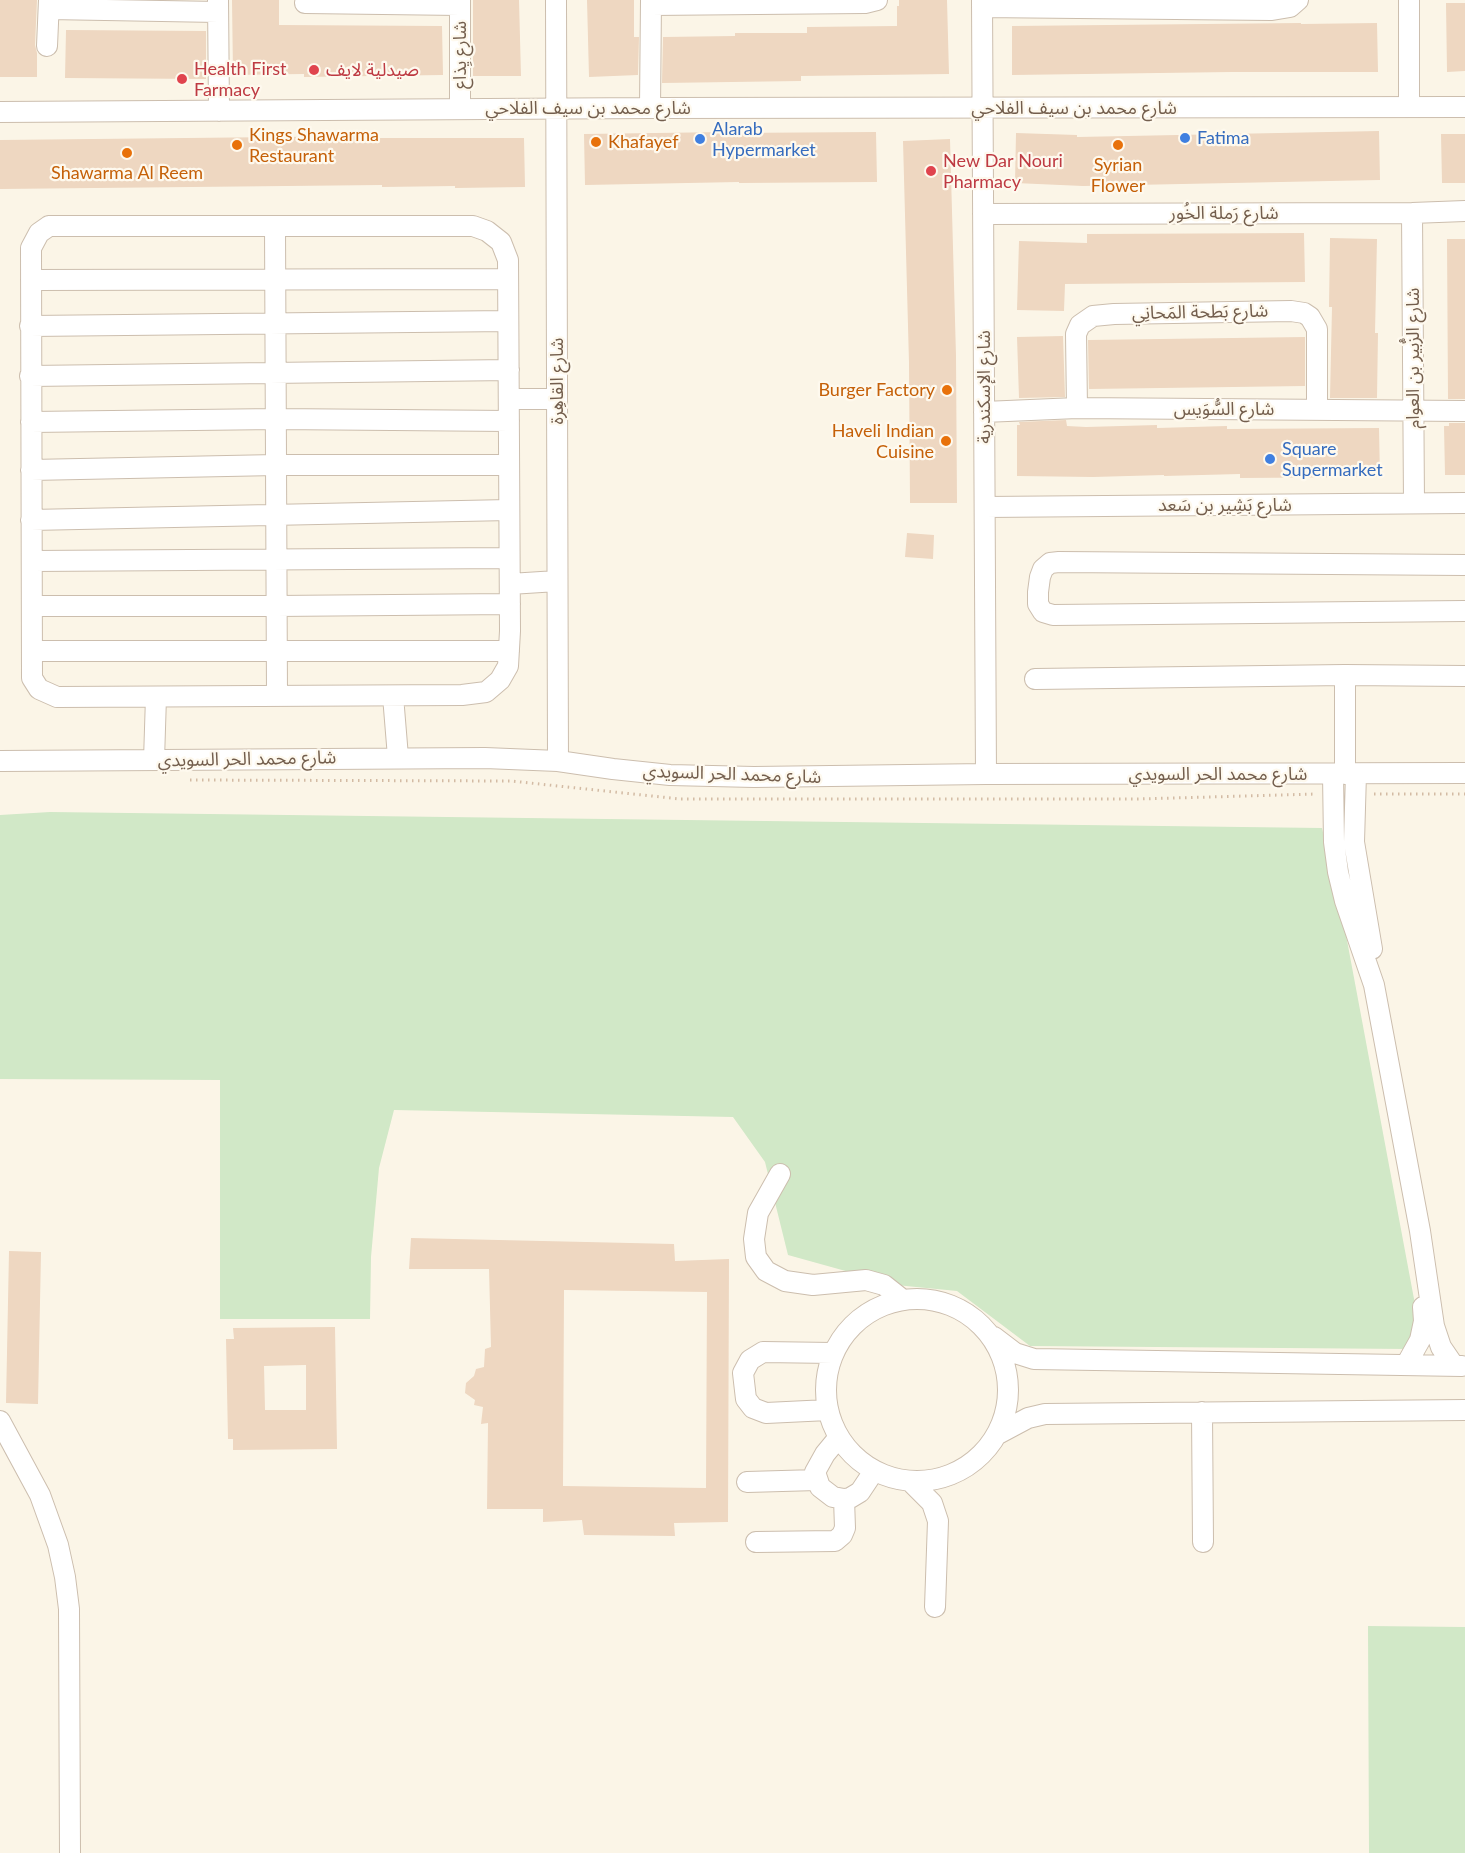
<!DOCTYPE html>
<html>
<head>
<meta charset="utf-8">
<style>
	body { margin:0 }
	canvas { display:block; background:#fbf5e7 }
</style>
</head>
<body>
<canvas width="1465" height="1853"></canvas>
<script>
const c = document.querySelector('canvas').getContext('2d');
c.lineJoin = 'round';
function fillPath(path, color) { c.fillStyle = color; c.fill(path, 'evenodd'); }
const shape = rows => new Path2D(rows.map(r => 'M' + r).join(''));
function strokePath(path, color, width, dash) { c.strokeStyle = color; c.lineWidth = width; c.lineCap = dash ? 'butt' : 'round'; c.setLineDash(dash || []); c.stroke(path); }
function drawText(font, color, halo, rows, align = 'center') {
  c.font = font + ' Lato,"Noto Sans Arabic",sans-serif'; c.lineWidth = 4.5; c.setLineDash([]); c.textBaseline = 'middle'; c.strokeStyle = halo; c.fillStyle = color; for (const [text, x, y, turn = 0] of rows) {
    c.save(); c.translate(x, y); c.rotate((+turn || 0) * Math.PI / 180); c.textAlign = isNaN(turn) ? turn : align; if (halo) c.strokeText(text, 0, 0); c.fillText(text, 0, 0); c.restore();
  }
}
const green = shape([
	[50,812,1322,828,1346,935,1417,1315,1409,1349,1030,1346,957,1291,896,1285,788,1255,765,1162,733,1117,394,1110,379,1168,371,1257,370,1319,220,1319,220,1080,0,1079,0,815],
	[1368,1626,1465,1627,1465,1853,1369,1853]
]);
const building = shape([
	[0,0,37,0,35,45,37,53,37,77,0,77],
	[232,0,279,0,279,25,442,26,443,75,304,77,304,74,233,75],
	[473,0,519,0,521,76,473,76],
	[587,0,634,0,634,37,639,37,638,75,589,77],
	[899,0,947,0,949,74,801,76,801,81,662,83,663,37,735,36,735,33,807,33,807,27,897,26,897,6,899,6],
	[1446,3,1465,3,1465,71,1447,72],
	[1301,23,1301,24,1377,23,1378,72,1232,72,1012,75,1012,26],
	[66,30,206,31,206,79,65,78],
	[1379,131,1380,180,1083,186,1015,183,1016,133,1077,135,1077,137],
	[726,132,726,133,876,132,877,182,739,183,739,182,585,185,584,134],
	[1441,134,1465,134,1465,183,1442,183],
	[372,136,372,138,524,138,525,187,455,188,455,186,382,187,382,185,0,189,0,140],
	[950,139,956,356,957,503,910,503,909,363,903,141],
	[1304,233,1305,282,1065,284,1064,311,1017,310,1019,241,1087,243,1087,234],
	[1330,238,1377,239,1375,333,1378,333,1377,398,1330,398,1332,307,1329,307],
	[1447,239,1465,239,1465,399,1448,399],
	[1063,336,1065,397,1019,398,1017,337],
	[1305,337,1305,386,1089,389,1088,340],
	[1066,420,1067,426,1086,427,1157,425,1157,428,1227,426,1227,429,1379,428,1380,477,1240,478,1240,474,1164,476,1164,475,1093,477,1017,476,1017,425,1020,425,1019,422],
	[1449,423,1465,423,1465,475,1445,475,1444,426,1449,426],
	[907,533,934,535,933,559,905,557],
	[411,1238,674,1244,675,1261,729,1259,728,1522,674,1523,675,1536,584,1535,582,1520,543,1522,543,1509,487,1509,488,1423,481,1424,483,1407,474,1405,475,1400,465,1393,466,1383,474,1376,476,1369,484,1367,485,1349,491,1347,489,1269,409,1269],
	[564,1290,707,1292,706,1488,563,1486],
	[9,1251,41,1252,38,1404,6,1403],
	[335,1327,337,1449,233,1450,233,1439,228,1439,226,1339,234,1339,233,1328],
	[306,1365,306,1410,265,1410,264,1366]
]);
const path = shape([
	[190,780,511,781,680,799,1138,799,1316,794],
	[1374,794,1465,794]
]);
const minor = shape([
	[218,0,219,111],
	[460,0,460,109],
	[556,0,558,761],
	[982,0,986,774],
	[305,3,460,5],
	[651,5,865,3,877,0],
	[982,7,1272,10,1290,7,1298,0],
	[49,9,218,12],
	[47,46,49,0],
	[1409,107,1409,0],
	[650,108,651,0],
	[0,112,650,108,1465,107],
	[1412,213,1414,503],
	[983,214,1412,213,1465,211],
	[49,226,473,226,487,231,501,242,508,260,510,631,508,666,500,680,486,692,462,695,57,697,39,689,32,678,31,248,39,233,49,226],
	[275,226,277,695],
	[31,280,508,279],
	[30,326,508,321],
	[30,376,509,370],
	[509,399,557,399],
	[1077,408,1076,334,1080,325,1093,316,1114,314,1291,311,1304,313,1310,317,1317,329,1317,409],
	[984,412,1077,408,1465,411],
	[31,422,276,419,509,421],
	[31,470,276,465,509,465],
	[985,507,1465,503],
	[31,520,509,510],
	[32,561,509,558],
	[1465,565,1059,562,1050,563,1043,569,1040,577,1038,592,1038,604,1043,612,1053,615,1465,611],
	[510,584,557,581],
	[32,606,276,606,510,604],
	[32,651,509,651],
	[1035,679,1345,675,1465,676],
	[393,696,398,757],
	[154,760,156,697],
	[0,761,485,758,558,761,613,769,670,775,754,777,986,774,1465,773],
	[1333,774,1334,842,1338,872,1345,901,1374,985,1420,1231,1434,1326,1441,1347,1454,1366],
	[1345,774,1345,675],
	[1356,774,1354,842,1372,949],
	[780,1174,758,1213,754,1239,756,1257,766,1271,785,1281,813,1285,866,1280,884,1285,903,1300],
	'826 1390a91 91 0 1 1 182 0a91 91 0 1 1-182 0Z',
	[994,1337,1015,1353,1034,1359,1462,1366],
	[1406,1365,1420,1340,1424,1321,1423,1307],
	[828,1410,766,1413,753,1408,746,1399,743,1373,750,1360,763,1352,833,1353],
	[1202,1412,1203,1542],
	[0,1421,40,1495,58,1545,65,1577,69,1609,70,1853],
	[998,1434,1028,1418,1045,1414,1465,1410],
	[839,1437,825,1454,815,1472,820,1487,833,1497,844,1499,850,1498,860,1492,874,1471],
	[910,1481,932,1503,938,1521,935,1607],
	[747,1482,817,1480],
	[756,1542,835,1541,842,1535,845,1528,844,1499]
]);
const markers = [
	[314,70,6,"#e0444e"],
	[182,79,6,"#e0444e"],
	[1185,138,6,"#3f7fe0"],
	[700,139,6,"#3f7fe0"],
	[596,142,6,"#e8710a"],
	[237,145,6,"#e8710a"],
	[1118,145,6,"#e8710a"],
	[127,153,6,"#e8710a"],
	[931,171,6,"#e0444e"],
	[947,390,6,"#e8710a"],
	[946,441,6,"#e8710a"],
	[1270,459,6,"#3f7fe0"]
];
const streetNames = [
	["شارع يِذاع",460,55,-90],
	["شارع محمد بن سيف الفلاحي",588,108],
	["شارع محمد بن سيف الفلاحي",1074,108],
	["شارع رَملة الخُور",1224,213],
	["شارع بَطحة المَحانِي",1200,312,-1],
	["شارع الزُّبير بن العوام",1413,358,-90],
	["شارع القاهِرة",557,381,-90],
	["شارع الإسكندرية",984,387,-90],
	["شارع السُّوَيس",1224,409],
	["شارع بَشِير بن سَعد",1225,505],
	["شارع محمد الحر السويدي",247,759,-1],
	["شارع محمد الحر السويدي",732,774,2],
	["شارع محمد الحر السويدي",1218,774]
];
const healthNames = [
	["Health First",194,69],
	["Farmacy",194,90],
	["صيدلية لايف",326,70],
	["New Dar Nouri",943,161],
	["Pharmacy",943,182]
];
const shopNames = [
	["Alarab",712,129],
	["Hypermarket",712,150],
	["Fatima",1197,138],
	["Square",1282,449],
	["Supermarket",1282,470]
];
const foodNames = [
	["Kings Shawarma",249,135],
	["Restaurant",249,156],
	["Khafayef",608,142],
	["Syrian",1118,165,"center"],
	["Flower",1118,186,"center"],
	["Shawarma Al Reem",127,173,"center"],
	["Burger Factory",935,390,"right"],
	["Haveli Indian",934,431,"right"],
	["Cuisine",934,452,"right"]
];
fillPath(green, '#d1e8c7');
fillPath(building, '#eed7c1');
strokePath(minor, '#ccbeae', 22);
strokePath(path, '#d3bba4', 3, [1.5, 4.5]);
strokePath(minor, '#fff', 20);
for (const [x, y, r, color] of markers) { const dot = new Path2D(); dot.arc(x, y, r, 0, 2 * Math.PI); c.fillStyle = color; c.fill(dot); strokePath(dot, '#fef9ee', 2); }
drawText('18px', '#735e4d', '#fef9ee', streetNames);
drawText('18px', '#be3a42', '#fef9ee', healthNames, 'left');
drawText('18px', '#366cbe', '#fef9ee', shopNames, 'left');
drawText('18px', '#c56008', '#fef9ee', foodNames, 'left');
</script>
</body>
</html>
